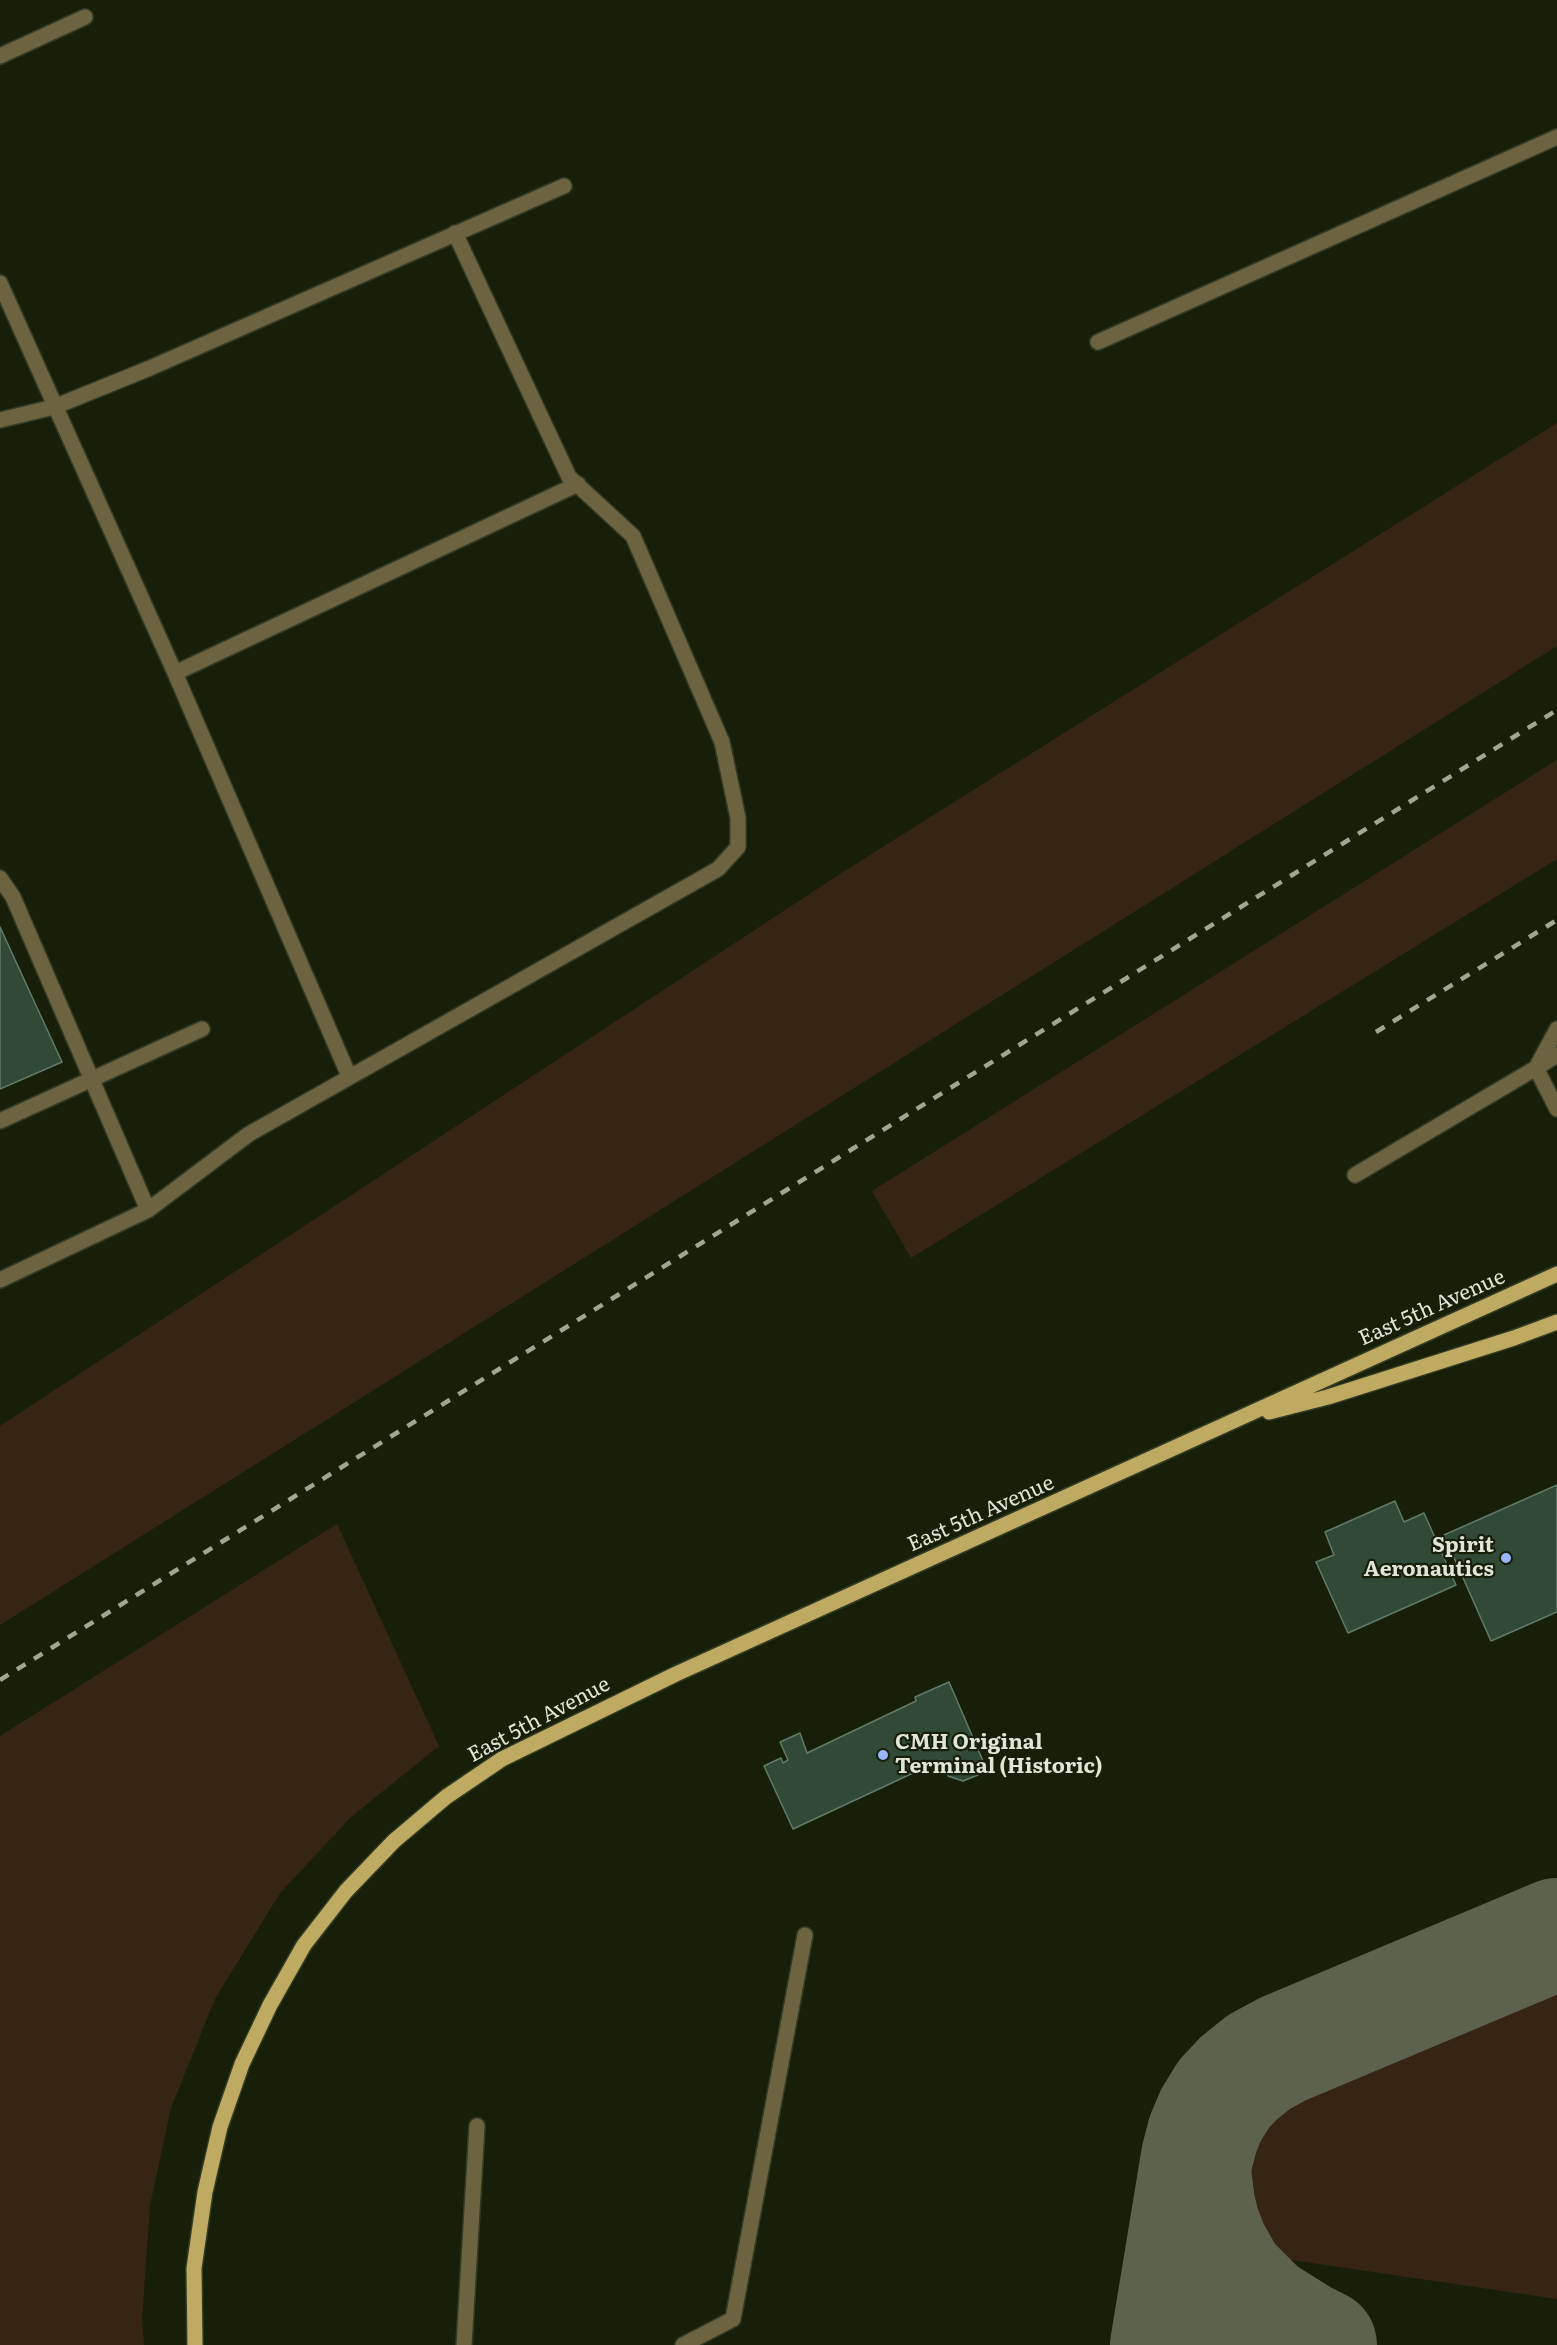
<!DOCTYPE html>
<html>
<head>
<meta charset="utf-8">
<style>
	body { margin:0 }
	canvas { display:block; background:#181f08 }
</style>
</head>
<body>
<canvas width="1557" height="2345"></canvas>
<script>
const c = document.querySelector('canvas').getContext('2d');
c.lineJoin = 'round';
function fillPath(path, color) { c.fillStyle = color; c.fill(path, 'evenodd'); }
const shape = rows => new Path2D(rows.map(r => 'M' + r).join(''));
function strokePath(path, color, width, dash) { c.strokeStyle = color; c.lineWidth = width; c.lineCap = dash ? 'butt' : 'round'; c.setLineDash(dash || []); c.stroke(path); }
function drawText(font, color, halo, rows, align = 'center') {
  c.font = font + ' Literata,serif'; c.lineWidth = 4.5; c.setLineDash([]); c.textBaseline = 'middle'; c.strokeStyle = halo; c.fillStyle = color; for (const [text, x, y, turn = 0] of rows) {
    c.save(); c.translate(x, y); c.rotate((+turn || 0) * Math.PI / 180); c.textAlign = isNaN(turn) ? turn : align; if (halo) c.strokeText(text, 0, 0); c.fillText(text, 0, 0); c.restore();
  }
}
const green = shape([
	[1557,423,1557,646,0,1625,0,1426,843,872],
	[1557,760,1557,859,911,1258,872,1191],
	[337,1524,439,1746,351,1817,280,1893,215,1999,171,2108,150,2205,142,2320,144,2345,0,2345,0,1736],
	[1557,1974,1557,2299,1265,2256,1252,2248,1242,2230,1233,2204,1233,2172,1242,2141,1254,2117,1270,2101,1294,2085]
]);
const taxiway = shape([
	[1195,2171,1199,2204,1204,2225,1213,2248,1230,2278,1263,2311,1303,2336,1321,2345],
	[1166,2345,1197,2157,1203,2134,1211,2115,1224,2094,1239,2078,1259,2062,1283,2049,1557,1934]
]);
const building = shape([
	[0,927,62,1062,0,1089,0,927],
	[1557,1485,1557,1612,1491,1641,1444,1535,1557,1485],
	[1395,1501,1404,1522,1424,1513,1456,1585,1348,1633,1316,1562,1334,1555,1325,1532,1395,1501],
	[949,1682,983,1761,978,1775,963,1781,948,1776,941,1760,793,1829,764,1766,781,1758,783,1763,788,1760,780,1742,800,1733,807,1753,916,1701,915,1697,949,1682]
]);
const minor = shape([
	[0,56,85,17],
	[0,283,175,673,578,484],
	[1098,342,1557,137],
	[0,420,54,407,150,368,564,186],
	[175,673,349,1076],
	[0,878,13,897,148,1210],
	[1557,1055,1536,1068,1557,1109],
	[0,1121,202,1029],
	[1355,1175,1536,1068,1557,1029],
	[0,1280,148,1210,249,1134,718,869,738,847,738,818,722,742,633,536,569,477,455,233],
	[464,2345,477,2126],
	[683,2345,733,2319,805,1935]
]);
const major = shape([
	[1269,1412,1328,1397,1514,1338,1557,1322],
	[195,2345,194,2268,205,2192,220,2127,242,2064,270,2005,304,1945,346,1891,394,1841,446,1797,502,1759,676,1674,1557,1274]
]);
const rail = shape([
	[1376,1032,1557,920],
	[0,1680,1557,710]
]);
const markers = [
	[1506,1558,6,"#97b6fd"],
	[883,1755,6,"#97b6fd"]
];
const streetNames = [
	["East 5th Avenue",1432,1308,-24],
	["East 5th Avenue",981,1514,-24],
	["East 5th Avenue",539,1720,-28]
];
const poiNames = [
	["Spirit",1494,1546],
	["Aeronautics",1494,1570],
	["CMH Original",895,1743,"left"],
	["Terminal (Historic)",895,1767,"left"]
];
fillPath(green, '#362512');
strokePath(taxiway, '#5c624e', 112);
fillPath(building, '#314a38');
strokePath(building, '#617b67', 1.5);
strokePath(minor, '#343b25', 18);
strokePath(major, '#343b25', 18);
strokePath(minor, '#6c6341', 15);
strokePath(major, '#beab61', 15);
strokePath(rail, '#a0a594', 4.5, [10, 10]);
for (const [x, y, r, color] of markers) { const dot = new Path2D(); dot.arc(x, y, r, 0, 2 * Math.PI); c.fillStyle = color; c.fill(dot); strokePath(dot, '#181f08', 2); }
drawText('21px', '#e0e5d6', '#181f08', streetNames);
drawText('bold 21px', '#e0e5d6', '#181f08', poiNames, 'right');
</script>
</body>
</html>
